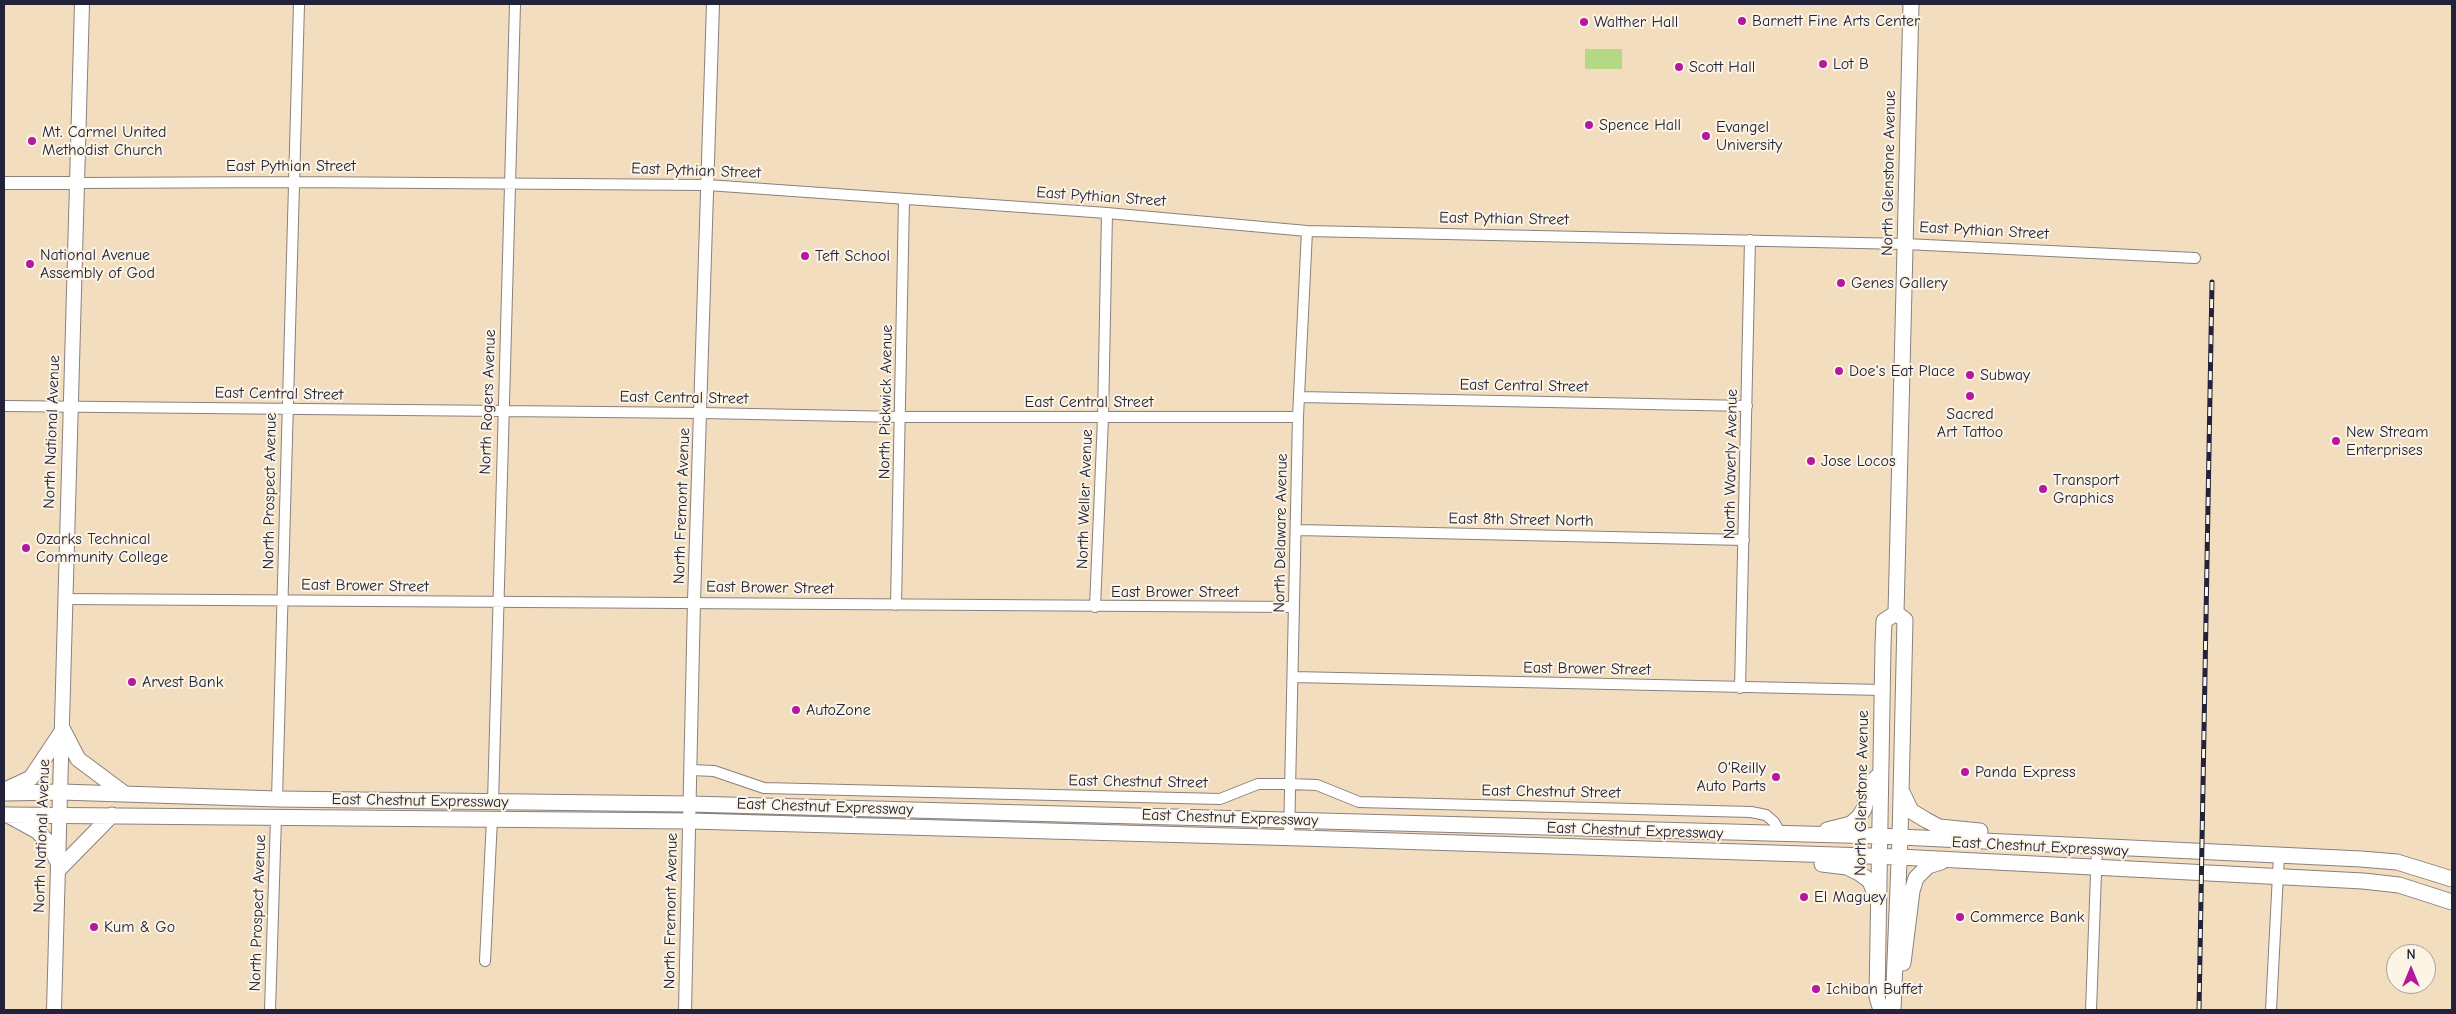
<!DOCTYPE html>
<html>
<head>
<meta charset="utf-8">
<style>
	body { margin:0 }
	#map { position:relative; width:2456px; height:1014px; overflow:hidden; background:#f3ddbf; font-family:"Comic Neue",sans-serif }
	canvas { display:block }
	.frame { position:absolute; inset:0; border:5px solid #22223b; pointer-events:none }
	.north { position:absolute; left:2386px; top:944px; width:50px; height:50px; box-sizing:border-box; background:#fcf5e5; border:1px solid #a5a1a1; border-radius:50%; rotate:0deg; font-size:14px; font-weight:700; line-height:20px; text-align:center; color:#22223b }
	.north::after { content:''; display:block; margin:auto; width:18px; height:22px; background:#b5179e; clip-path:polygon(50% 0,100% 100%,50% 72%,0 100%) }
</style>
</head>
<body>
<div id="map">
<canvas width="2456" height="1014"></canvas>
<div class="frame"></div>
<div class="north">N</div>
</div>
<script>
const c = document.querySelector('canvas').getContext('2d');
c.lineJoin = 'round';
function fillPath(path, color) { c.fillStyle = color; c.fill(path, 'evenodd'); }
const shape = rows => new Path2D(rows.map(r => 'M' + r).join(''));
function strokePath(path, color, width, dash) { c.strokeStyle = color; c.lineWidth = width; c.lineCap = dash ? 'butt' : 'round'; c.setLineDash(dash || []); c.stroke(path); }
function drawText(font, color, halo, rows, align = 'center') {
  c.font = font + ' "Comic Neue",sans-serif'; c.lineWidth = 4; c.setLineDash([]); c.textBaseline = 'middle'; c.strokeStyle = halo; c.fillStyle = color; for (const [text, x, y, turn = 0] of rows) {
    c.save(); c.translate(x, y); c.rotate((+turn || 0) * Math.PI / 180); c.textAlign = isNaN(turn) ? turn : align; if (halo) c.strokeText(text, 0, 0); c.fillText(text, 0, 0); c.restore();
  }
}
const green = shape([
	[1585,49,1622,49,1622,69,1585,69]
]);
const minor = shape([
	[77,183,294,182,707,185,1107,213,1307,231,1905,244,2195,258],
	[1300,397,1747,406],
	[4,406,702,413,901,417,1298,417],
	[1297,530,1744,540],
	[65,599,1294,607],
	[896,605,904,199],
	[1095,607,1103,418,1107,213],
	[1293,677,1882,690],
	[1740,688,1750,240],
	[691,770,714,771,764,788,1220,799,1258,784,1289,784,1317,785,1359,802,1751,812,1766,815,1774,822,1781,834],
	[277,799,299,4],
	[493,802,515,4],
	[1289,837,1298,417,1307,231],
	[485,961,492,819],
	[270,1010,276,817],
	[2091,1010,2097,846],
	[2271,1010,2279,855]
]);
const tertiary = shape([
	[4,183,77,183],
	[685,1010,694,601,713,4]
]);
const secondary = shape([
	[54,1010,82,4]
]);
const primary = shape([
	[1896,613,1911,4],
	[63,730,78,759,125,794],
	[5,790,31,778,63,730],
	[4,793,61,792,277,799,690,804,1879,836,2361,859,2397,862,2452,879],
	[1903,794,1911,811,1926,820,1939,827,1980,831],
	[4,815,690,821,1301,838,1899,857,2363,881,2399,885,2452,902],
	[8,815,37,831,46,840,59,864],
	[1827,830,1851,824,1859,817,1864,809,1870,784,1880,774],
	[1822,864,1847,867,1859,873,1870,881,1876,897],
	[59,869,112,815],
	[1903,963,1912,891,1916,878,1928,866,1941,862],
	[1881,1010,1877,997,1883,645,1884,621,1896,613],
	[1893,1010,1900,838,1905,620,1896,613]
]);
const rail = shape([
	[2199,1010,2212,282]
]);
const markers = [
	[1742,21,5,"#b5179e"],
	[1584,22,5,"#b5179e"],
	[1823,64,5,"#b5179e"],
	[1679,67,5,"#b5179e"],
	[1589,125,5,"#b5179e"],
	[1706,136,5,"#b5179e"],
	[32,141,5,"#b5179e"],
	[805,256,5,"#b5179e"],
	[30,264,5,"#b5179e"],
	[1841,283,5,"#b5179e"],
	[1839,371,5,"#b5179e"],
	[1970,375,5,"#b5179e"],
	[1970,396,5,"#b5179e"],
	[2336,441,5,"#b5179e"],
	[1811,461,5,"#b5179e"],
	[2043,489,5,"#b5179e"],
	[26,548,5,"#b5179e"],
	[132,682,5,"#b5179e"],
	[796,710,5,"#b5179e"],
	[1965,772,5,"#b5179e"],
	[1776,777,5,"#b5179e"],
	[1804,897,5,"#b5179e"],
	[1960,917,5,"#b5179e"],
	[94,927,5,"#b5179e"],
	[1816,989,5,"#b5179e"]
];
const poiNames = [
	["Barnett Fine Arts Center",1752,21],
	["Walther Hall",1594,22],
	["Lot B",1833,64],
	["Scott Hall",1689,67],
	["Spence Hall",1599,125],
	["Evangel",1716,127],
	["University",1716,145],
	["Mt. Carmel United",42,132],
	["Methodist Church",42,150],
	["National Avenue",40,255],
	["Assembly of God",40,273],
	["Teft School",815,256],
	["Genes Gallery",1851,283],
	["Doe's Eat Place",1849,371],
	["Subway",1980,375],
	["Sacred",1970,414,"center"],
	["Art Tattoo",1970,432,"center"],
	["New Stream",2346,432],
	["Enterprises",2346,450],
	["Jose Locos",1821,461],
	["Transport",2053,480],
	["Graphics",2053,498],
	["Ozarks Technical",36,539],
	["Community College",36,557],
	["Arvest Bank",142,682],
	["AutoZone",806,710],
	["O'Reilly",1766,768,"right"],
	["Auto Parts",1766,786,"right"],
	["Panda Express",1975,772],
	["El Maguey",1814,897],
	["Commerce Bank",1970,917],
	["Kum & Go",104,927],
	["Ichiban Buffet",1826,989]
];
const streetNames = [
	["East Pythian Street",291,166],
	["East Pythian Street",696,171,2],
	["North Glenstone Avenue",1889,173,-89],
	["East Pythian Street",1101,197,4],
	["East Pythian Street",1504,219,1],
	["East Pythian Street",1984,231,3],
	["East Central Street",1524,386,1],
	["East Central Street",279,394,1],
	["East Central Street",684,398,1],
	["North Rogers Avenue",488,402,-88],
	["North Pickwick Avenue",886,402,-89],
	["East Central Street",1089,402],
	["North National Avenue",52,432,-88],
	["North Waverly Avenue",1731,464,-89],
	["North Prospect Avenue",270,491,-89],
	["North Weller Avenue",1085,499,-88],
	["North Fremont Avenue",682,506,-88],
	["East 8th Street North",1521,520,1],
	["North Delaware Avenue",1281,533,-89],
	["East Brower Street",365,586,1],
	["East Brower Street",770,588,1],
	["East Brower Street",1175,592],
	["East Brower Street",1587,669,1],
	["East Chestnut Street",1138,782,1],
	["East Chestnut Street",1551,792,1],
	["North Glenstone Avenue",1862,793,-89],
	["East Chestnut Expressway",420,801,1],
	["East Chestnut Expressway",825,807,2],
	["East Chestnut Expressway",1230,818,2],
	["East Chestnut Expressway",1635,831,2],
	["North National Avenue",42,836,-88],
	["East Chestnut Expressway",2040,847,3],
	["North Fremont Avenue",671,911,-89],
	["North Prospect Avenue",258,913,-88]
];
fillPath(green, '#b4d982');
strokePath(minor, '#8a807d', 12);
strokePath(tertiary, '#8a807d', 14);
strokePath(secondary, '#8a807d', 16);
strokePath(primary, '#8a807d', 17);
strokePath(minor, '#fff', 10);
strokePath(tertiary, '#fff', 12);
strokePath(secondary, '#fff', 14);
strokePath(primary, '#fff', 15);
strokePath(rail, '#22223b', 5);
strokePath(rail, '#fcf5e5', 3, [9]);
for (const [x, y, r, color] of markers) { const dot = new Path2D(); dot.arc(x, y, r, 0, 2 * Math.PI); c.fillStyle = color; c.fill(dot); strokePath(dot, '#fcf5e5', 2); }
drawText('16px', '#22223b', '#fcf5e5', poiNames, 'left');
drawText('16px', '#22223b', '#fcf5e5', streetNames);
</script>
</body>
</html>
